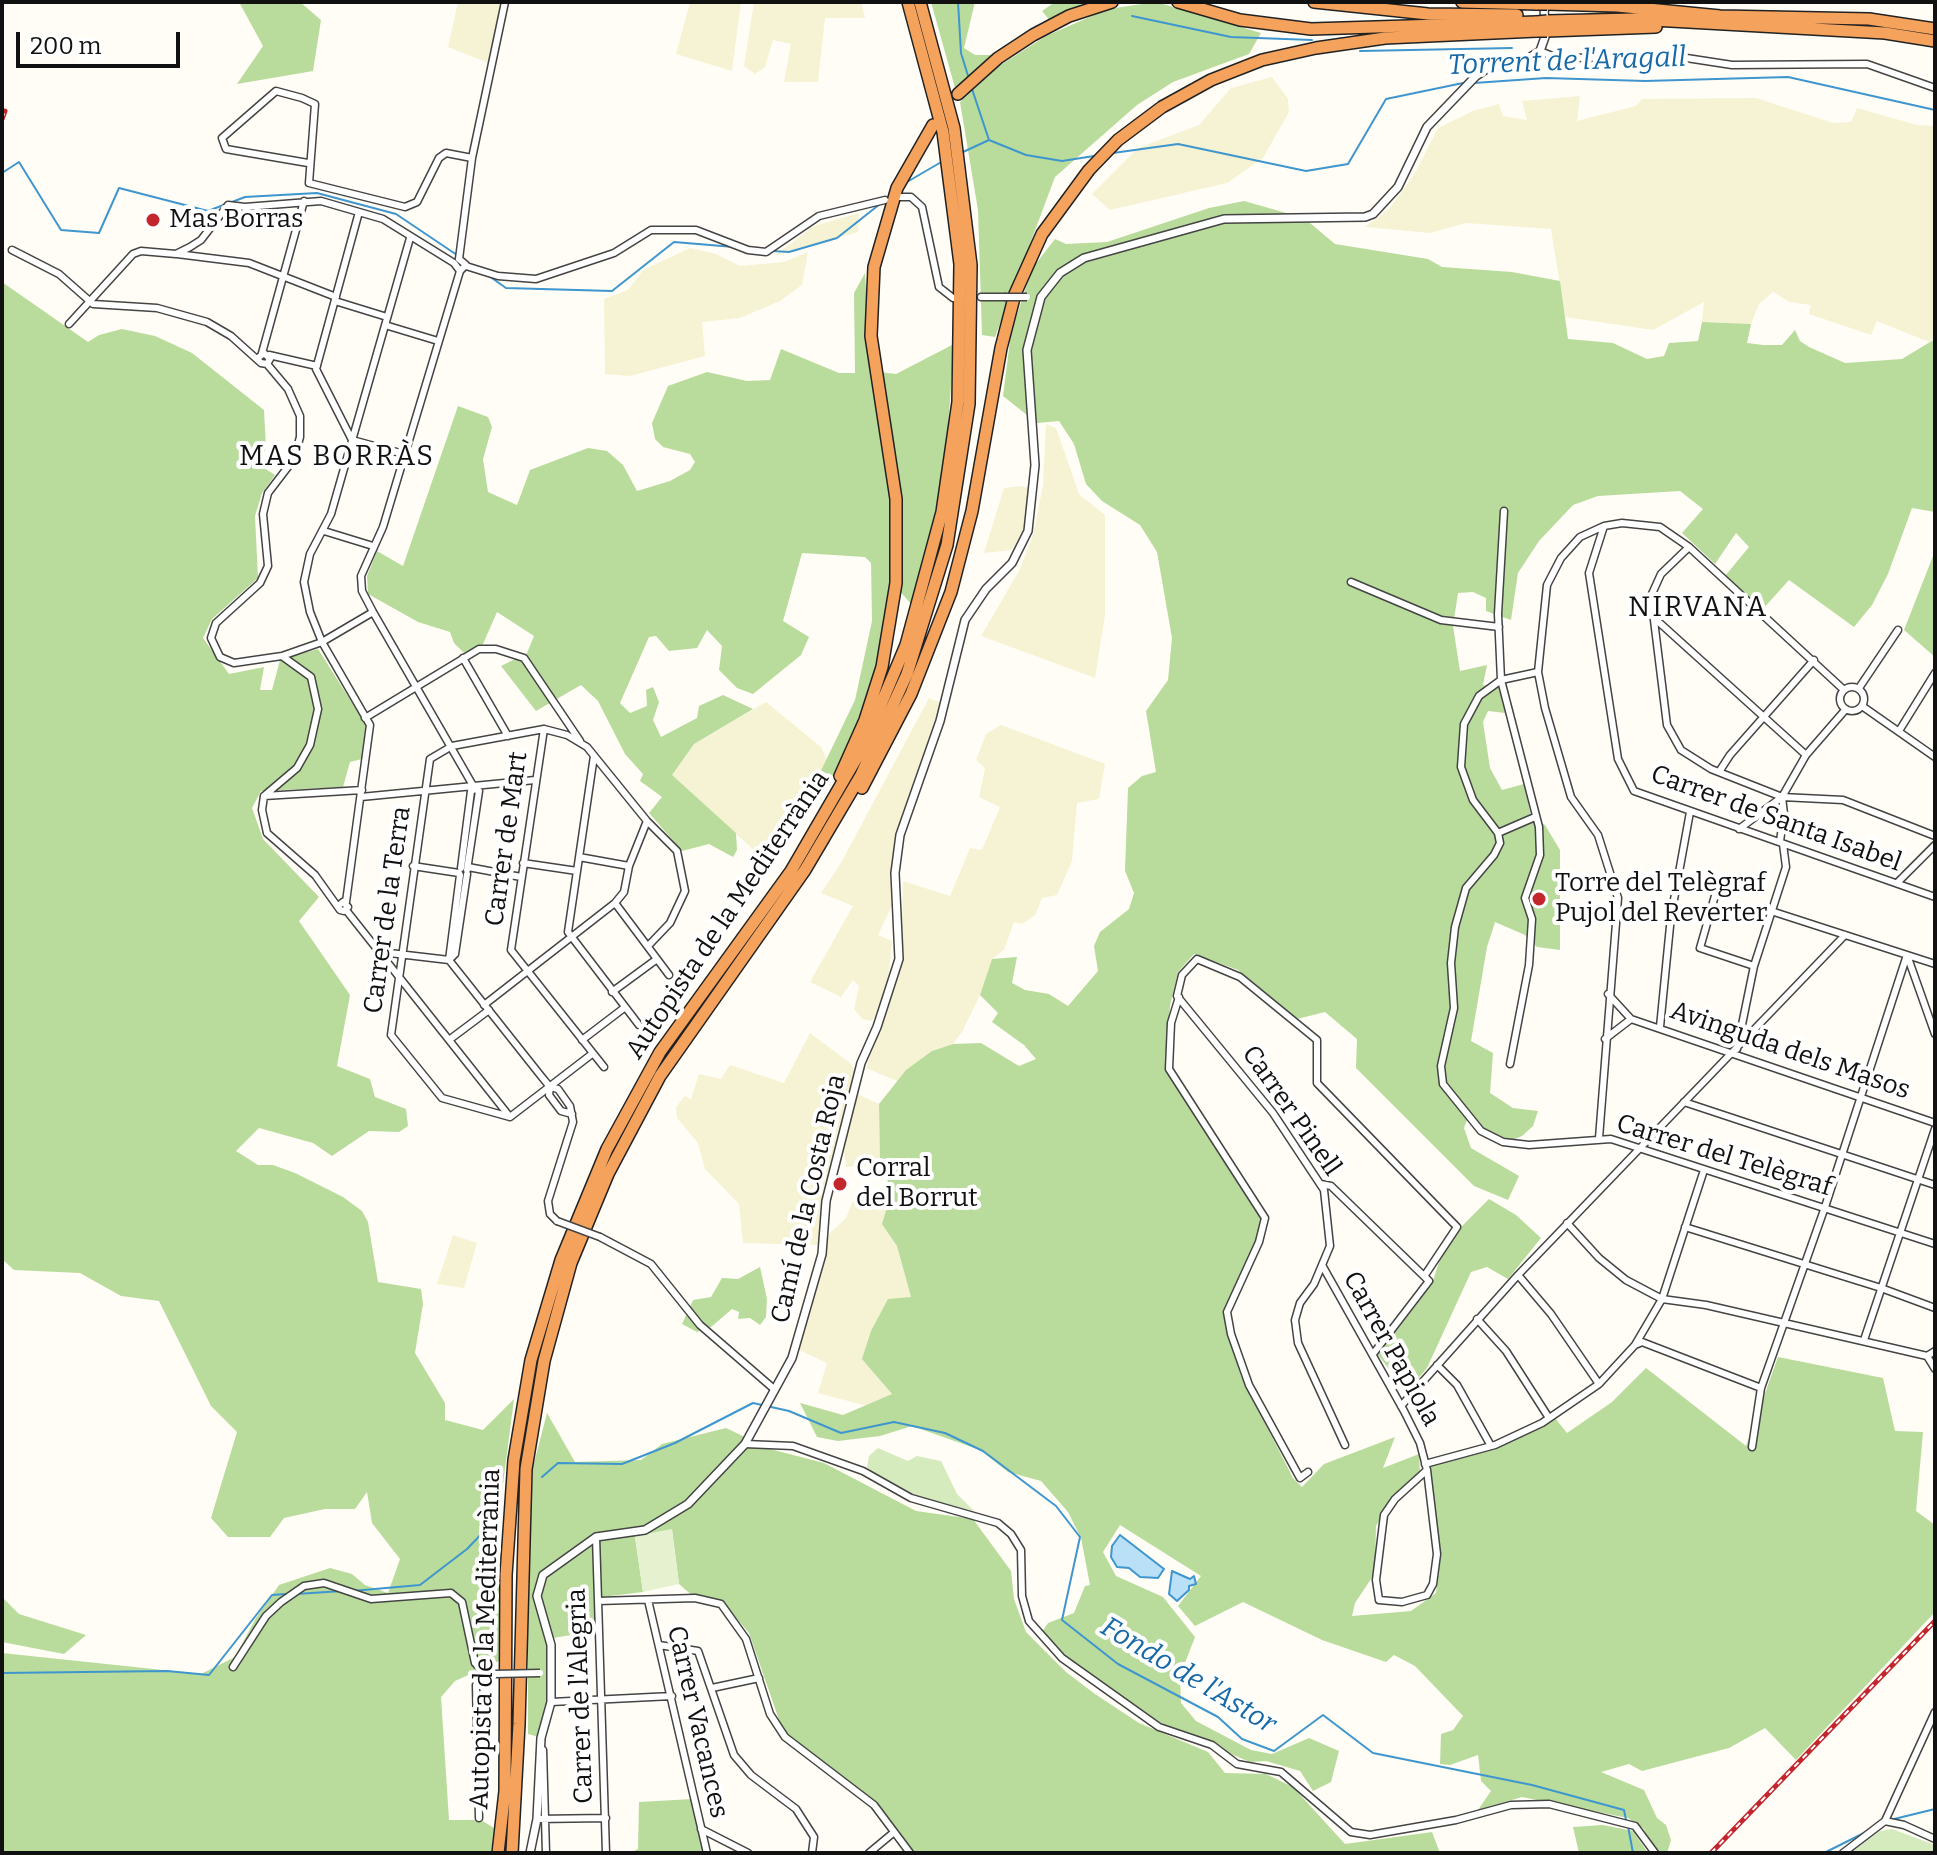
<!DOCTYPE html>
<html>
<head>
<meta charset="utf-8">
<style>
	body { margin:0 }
	#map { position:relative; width:1937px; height:1855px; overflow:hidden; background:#fffdf5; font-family:Bitter,serif }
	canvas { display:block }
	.frame { position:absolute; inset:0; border:4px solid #111; pointer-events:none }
	.scale { position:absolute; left:16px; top:32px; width:164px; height:36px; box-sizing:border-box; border:4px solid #111; border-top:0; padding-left:10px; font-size:24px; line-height:28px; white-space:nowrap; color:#111; -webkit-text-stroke:6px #fff; paint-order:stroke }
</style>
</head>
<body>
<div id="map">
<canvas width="1937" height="1855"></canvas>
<div class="frame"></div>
<div class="scale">200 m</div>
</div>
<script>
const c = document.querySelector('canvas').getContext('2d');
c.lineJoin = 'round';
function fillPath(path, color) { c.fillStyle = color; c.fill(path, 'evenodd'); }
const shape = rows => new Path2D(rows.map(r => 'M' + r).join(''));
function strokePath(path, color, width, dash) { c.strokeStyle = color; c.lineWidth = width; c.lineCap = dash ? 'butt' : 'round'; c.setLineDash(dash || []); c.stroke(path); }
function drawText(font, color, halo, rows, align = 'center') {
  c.font = font + ' Bitter,serif'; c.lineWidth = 8; c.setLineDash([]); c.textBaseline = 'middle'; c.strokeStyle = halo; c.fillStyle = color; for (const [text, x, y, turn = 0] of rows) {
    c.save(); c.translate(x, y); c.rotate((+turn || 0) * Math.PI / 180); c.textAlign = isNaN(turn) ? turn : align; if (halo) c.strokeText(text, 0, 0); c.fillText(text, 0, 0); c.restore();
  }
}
const farmland = shape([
	[458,2,502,2,488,63,448,47],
	[690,2,741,2,732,71,676,54],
	[754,2,861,2,865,18,825,18,818,82,784,82,791,44,773,40,765,67,755,74,744,66],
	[1272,77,1288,99,1289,112,1263,158,1227,183,1110,210,1092,194,1138,148,1199,125,1231,88],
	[1580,96,1577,121,1636,106,1642,99,1756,98,1833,123,1851,122,1857,108,1917,125,1935,126,1934,338,1929,342,1877,321,1871,335,1809,314,1811,305,1790,302,1773,292,1759,304,1751,324,1702,322,1704,302,1653,330,1565,317,1551,229,1466,223,1430,233,1365,227,1389,209,1414,175,1438,128,1473,111,1499,104,1503,116,1527,120,1522,101],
	[859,213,858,232,774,256,814,226],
	[690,248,716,254,740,266,784,262,808,252,802,285,780,301,740,318,702,322,705,356,630,376,605,374,604,299,628,290,643,270],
	[1046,424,1056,428,1079,494,1105,515,1105,615,1095,678,981,636,1019,571,1033,535,1043,485],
	[1019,486,1032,488,1024,528,1012,550,984,553,1004,488],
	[929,698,941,703,897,830,891,874,893,904,878,935,892,941,889,972,883,1000,872,1021,862,1019,854,1009,859,986,853,980,841,997,810,982,853,906,821,893,841,863],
	[766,702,821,747,828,762,766,861,671,775,694,744],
	[1001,725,1105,764,1099,799,1077,803,1072,861,1057,895,1042,898,1035,915,1022,924,1014,922,1004,950,992,959,980,995,962,1032,953,1044,932,1051,897,1081,866,1068,901,962,903,881,950,896,970,848,982,850,1000,807,979,797,985,768,976,760,986,734],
	[810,1033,850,1063,856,1073,821,1211,819,1245,743,1243,739,1204,705,1169,698,1143,677,1118,676,1107,685,1096,691,1099,699,1074,721,1079,730,1065,784,1083],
	[857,1094,879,1104,880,1165,846,1167,844,1149],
	[892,1191,883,1224,897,1246,911,1297,863,1359,892,1394,867,1406,818,1393,827,1363,799,1350,829,1234,846,1218,854,1198],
	[453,1235,477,1243,464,1288,437,1284]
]);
const green = shape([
	[878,1448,908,1461,917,1456,941,1461,957,1494,974,1511,916,1496,880,1480,867,1467,869,1456],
	[1892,1829,1935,1845,1935,1853,1851,1853,1880,1831]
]);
const forest = shape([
	[239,2,300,2,321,20,313,71,237,84,263,46],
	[931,2,975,2,964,48,975,55,991,55,955,88],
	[1055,2,1095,2,1050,21,1042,11],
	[1156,2,1261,33,1249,54,1173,82,1137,105,1055,177,995,337,982,335,978,210,960,102,999,66,1046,36,1108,9],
	[1244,201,1304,218,1335,244,1428,259,1442,267,1512,272,1560,281,1568,339,1613,343,1647,359,1664,356,1669,343,1698,341,1702,322,1751,324,1747,343,1763,345,1782,345,1795,330,1800,341,1809,347,1845,363,1902,359,1935,339,1935,512,1912,508,1888,574,1872,605,1854,627,1789,580,1763,609,1725,576,1749,547,1736,533,1715,564,1682,533,1703,509,1680,491,1598,496,1573,505,1539,541,1518,573,1511,620,1486,611,1486,598,1473,592,1458,593,1453,626,1460,671,1487,665,1483,685,1499,688,1505,713,1488,711,1483,722,1490,768,1502,790,1524,784,1531,816,1545,825,1560,850,1560,950,1537,947,1525,935,1495,922,1487,947,1471,1041,1493,1053,1490,1093,1513,1108,1538,1111,1533,1126,1522,1136,1510,1141,1486,1130,1469,1114,1464,1128,1471,1148,1519,1176,1508,1200,1474,1186,1356,1068,1357,1039,1325,1012,1297,1019,1238,970,1194,954,1178,972,1170,1006,1165,1069,1263,1218,1256,1243,1225,1311,1229,1338,1241,1376,1293,1478,1302,1487,1324,1464,1395,1437,1383,1468,1419,1454,1420,1472,1393,1497,1376,1526,1375,1573,1355,1603,1352,1616,1411,1611,1436,1593,1441,1553,1429,1465,1494,1450,1555,1418,1567,1433,1612,1402,1646,1368,1746,1446,1778,1357,1883,1378,1895,1431,1923,1432,1916,1511,1935,1525,1935,1612,1796,1760,1765,1728,1729,1748,1642,1771,1629,1764,1601,1772,1644,1790,1657,1818,1666,1825,1671,1840,1667,1853,1656,1851,1643,1828,1628,1818,1522,1797,1478,1810,1491,1791,1481,1781,1478,1755,1450,1765,1440,1764,1441,1734,1453,1730,1463,1716,1415,1666,1394,1655,1386,1662,1322,1640,1243,1602,1195,1626,1178,1606,1201,1576,1120,1525,1103,1552,1116,1576,1163,1597,1195,1637,1180,1676,1181,1703,1196,1721,1251,1750,1272,1754,1309,1738,1339,1751,1331,1782,1313,1791,1300,1771,1266,1761,1250,1762,1169,1728,1060,1654,1042,1632,1048,1623,1074,1613,1085,1586,1090,1585,1081,1538,1068,1512,1041,1481,1008,1472,980,1450,912,1426,880,1436,838,1441,817,1437,800,1403,843,1415,892,1394,862,1359,871,1331,888,1299,911,1297,897,1246,882,1224,892,1191,880,1164,879,1104,906,1070,932,1051,953,1044,981,1043,1019,1066,1036,1059,1024,1045,992,1022,998,1013,980,995,992,959,1017,957,1012,983,1025,990,1049,994,1068,1006,1098,971,1094,946,1100,932,1129,909,1134,893,1125,871,1128,788,1142,776,1156,772,1146,711,1168,680,1172,638,1157,552,1140,525,1102,501,1086,484,1074,444,1059,421,1037,423,1003,396,1011,333,1025,290,1034,266,1055,239,1066,244,1107,242,1209,208],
	[865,273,871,371,896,374,954,344,947,441,932,531,911,604,892,582,873,689,830,785,819,787,816,781,855,700,872,621,871,563,865,557,802,553,783,621,809,637,801,655,753,694,737,688,719,670,722,646,707,630,697,648,669,651,656,636,649,637,620,703,630,713,647,706,646,690,653,687,659,702,653,720,661,737,697,718,699,706,723,695,753,709,694,744,672,775,736,833,737,850,733,857,709,844,682,851,649,813,662,797,640,781,643,774,625,754,598,701,581,685,536,711,501,666,527,653,534,636,497,612,483,644,464,653,454,643,450,632,418,622,368,594,367,576,377,551,403,566,458,406,488,417,492,427,483,459,488,492,517,505,530,470,588,448,607,451,623,465,637,491,670,481,690,470,695,462,690,454,663,447,655,439,652,423,668,386,707,372,747,381,770,380,781,349,839,373,855,373,854,293],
	[2,282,88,342,99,335,122,329,155,336,192,353,264,410,266,448,258,464,275,475,262,493,255,516,258,578,212,619,203,638,229,674,264,667,260,690,272,690,280,660,318,649,366,725,362,759,350,762,343,787,261,791,252,808,263,839,319,897,299,921,350,995,337,1066,370,1079,375,1097,406,1109,408,1126,399,1132,369,1131,332,1156,313,1143,259,1128,236,1151,258,1165,273,1165,295,1173,343,1197,362,1211,368,1222,378,1282,421,1289,423,1304,415,1353,445,1403,445,1420,483,1430,514,1399,499,1515,499,1661,455,1681,441,1697,449,1820,481,1820,494,1828,491,1853,2,1853,2,1653,201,1674,235,1657,256,1618,279,1585,330,1568,352,1574,365,1585,388,1593,400,1559,372,1523,367,1492,355,1509,325,1509,284,1518,270,1537,228,1537,211,1518,237,1432,211,1406,159,1301,121,1296,80,1273,14,1270,2,1259],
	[1935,551,1935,657,1904,630],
	[1489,1199,1516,1215,1541,1238,1508,1279,1487,1267,1471,1272,1427,1368,1417,1380,1401,1384,1378,1355,1432,1284,1441,1256,1454,1234],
	[760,1267,767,1299,766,1317,760,1325,750,1318,738,1319,739,1312,732,1309,711,1327,697,1332,682,1324,693,1300,711,1297,722,1278,738,1279],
	[547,1413,575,1462,641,1460,662,1444,726,1428,770,1449,824,1463,916,1511,973,1519,1011,1571,1014,1599,1026,1632,1066,1672,1095,1694,1139,1723,1208,1752,1225,1773,1266,1774,1293,1787,1345,1844,1432,1832,1440,1853,912,1853,906,1850,873,1801,785,1737,749,1633,721,1600,695,1598,679,1584,672,1530,635,1537,643,1592,594,1598,595,1631,553,1638,548,1646,549,1695,539,1737,528,1734,528,1560,533,1467],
	[2,1597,19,1614,86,1635,64,1654,2,1642],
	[693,1799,703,1853,630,1853,638,1849,639,1802],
	[1603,1825,1633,1831,1648,1853,1579,1853,1573,1827]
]);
const pitch = shape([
	[672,1529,679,1584,643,1592,635,1536]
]);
const water = shape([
	[1120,1535,1164,1569,1158,1578,1140,1577,1129,1568,1117,1567,1111,1557,1112,1546,1120,1535],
	[1172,1571,1190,1579,1194,1576,1196,1584,1189,1586,1189,1590,1177,1601,1169,1594,1172,1571]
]);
const stream = shape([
	[958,2,961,53,969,79],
	[1132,16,1231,37,1312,40],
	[1360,51,1512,48],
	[1474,83,1546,78,1645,81,1788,77,1935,110],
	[972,89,989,140],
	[963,152,989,140,1026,155,1062,161,1094,156],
	[1113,153,1178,144,1306,171,1348,164,1386,99,1463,83],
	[2,173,19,162,61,230,99,233,119,188,208,211,226,204],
	[907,182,943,161],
	[232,202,245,197,317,193,396,214,457,255],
	[773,251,789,252,837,238,880,204],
	[489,276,506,288,612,291,674,242,734,247],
	[542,1477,558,1463,622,1464,675,1443,753,1403,789,1411,841,1433,894,1422,945,1433,983,1451,1056,1506,1080,1537,1062,1620,1118,1664,1218,1717,1242,1739,1274,1751,1323,1715,1373,1753,1532,1785,1624,1810,1626,1820],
	[352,1591,420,1585,467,1549,491,1524],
	[296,1594,342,1591],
	[2,1673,167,1671,209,1675,272,1595,286,1594],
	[1890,1820,1935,1809],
	[1628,1826,1633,1853],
	[1824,1853,1866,1832]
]);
const minor = shape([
	[1540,51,1557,58,1680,57,1732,65,1867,64,1935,88],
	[308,163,226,149,222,138,276,91,302,98,315,104,309,183,405,207,417,202,439,158,446,153,472,158],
	[899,197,911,197,922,207,939,287,953,298],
	[359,212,316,369,352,440,404,454],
	[12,250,59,274,93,304,157,308,207,322,231,336,261,363,267,364,270,359,264,353,258,358],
	[177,254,249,263,336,297],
	[459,259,472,158,505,2],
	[466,266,498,276,536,279,614,253,651,230,696,230,748,250,766,252,819,216,885,200],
	[460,271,383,527,361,576,362,591,373,612,475,789,479,791,467,870],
	[981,297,1004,297],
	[335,301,387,317],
	[69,324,133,254,141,251,176,254,190,247,201,240,228,205,245,207,321,201,383,219,454,263,460,271,466,265,459,259],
	[385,325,438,341],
	[262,353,304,201],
	[269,355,317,366],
	[267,364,288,389,300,416,300,437,294,459,268,493,263,514,268,566,260,583,216,623,211,638,220,657,234,663,282,656,311,677,318,709,310,745,297,768,264,796,262,810,267,833,315,875,340,910,344,911,348,907,343,902,338,906],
	[1504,511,1498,614,1501,680,1539,827,1540,855,1525,898,1532,919,1529,965,1510,1064],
	[1604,526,1589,573,1618,759,1634,791,1935,897],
	[324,531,373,546],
	[1689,547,1661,574,1651,596,1667,725,1681,750,1711,769,1782,797,1843,800,1935,836],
	[1351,582,1441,620,1499,627],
	[1652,616,1806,755],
	[282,656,322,642,373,612],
	[463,658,508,736],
	'1840 699a12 12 0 1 1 24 0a12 12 0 1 1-24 0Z',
	[1859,688,1898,630],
	[1862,706,1935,757],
	[365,718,479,649,496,649,524,658,580,741],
	[544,729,511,950,604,1067],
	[1899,731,1935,673],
	[594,756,568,932,639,1025],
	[1719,772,1730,755,1814,660],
	[264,796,362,790],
	[361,797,535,780],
	[647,821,629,866,624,892,615,903,669,975],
	[1739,829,1782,797,1806,755,1846,709],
	[1498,833,1500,843,1494,855,1466,888,1455,927,1451,963,1454,1008,1441,1066,1443,1084,1481,1131,1503,1142,1529,1145,1611,1139,1935,1244],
	[1498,833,1473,800,1461,767,1464,724,1479,696,1501,680,1538,672],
	[1498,833,1535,817],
	[1780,841,1784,814,1782,797],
	[579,857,629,866],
	[523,863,577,871],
	[413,866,459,873],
	[468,867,521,877],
	[461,868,471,791,475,789],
	[1897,883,1935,845],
	[1716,892,1700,948,1754,966],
	[346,902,370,725,322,642,310,612,304,582,310,554,331,514,410,238],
	[346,910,510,1117],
	[1771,911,1935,964],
	[381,952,449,960,541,1076,550,1087,558,1089,570,1106,573,1122,548,1201,550,1214,557,1221],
	[1907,955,1935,1034],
	[449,960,455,954,467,874],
	[449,960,460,875],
	[612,992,657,959],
	[1608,994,1631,1019,1935,1123],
	[1179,997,1171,1023,1169,1069,1265,1218,1259,1242,1227,1312,1231,1334,1249,1385,1300,1478,1308,1472],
	[484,1005,615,903],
	[1660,1027,1671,916,1690,812],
	[1605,1039,1631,1019],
	[449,1040,489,1010],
	[582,1040,624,1008],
	[1737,1049,1754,966,1786,867,1783,844],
	[592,1054,510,1117,442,1098,391,1035,430,759,452,746,544,729,567,735,587,747,647,821,677,851,685,891,670,923,648,946],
	[550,1087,549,1095,561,1111,572,1114],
	[1684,1102,1935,1185],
	[1599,1138,1618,898,1598,835,1571,797,1545,708,1538,672,1547,585,1561,558,1580,537,1604,526,1622,523,1660,527,1689,547,1844,690],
	[1321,1184,1331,1186,1429,1281,1373,1354],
	[1567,1223,1599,1258,1626,1280,1662,1299,1706,1305,1927,1356],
	[1685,1227,1881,1288,1935,1308],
	[600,1237,651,1264,700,1325,774,1389],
	[1322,1265,1404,1411,1420,1443,1427,1470,1437,1554,1433,1584,1427,1595,1402,1602,1379,1600,1376,1580,1384,1515,1395,1499,1427,1470],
	[1518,1275,1551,1314,1599,1384],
	[1477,1319,1506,1351,1549,1418],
	[1864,1340,1935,1129],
	[1635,1345,1642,1342,1761,1388],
	[1935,1351,1927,1356,1935,1369],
	[1437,1365,1457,1385,1491,1446],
	[1401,1406,1518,1275,1845,935],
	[745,1444,793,1446,863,1471,911,1498,998,1523,1011,1534,1021,1550,1022,1596,1029,1621,1062,1658,1159,1727,1212,1745,1237,1764,1281,1772,1351,1832,1370,1835,1456,1820,1511,1805,1549,1804,1635,1826,1655,1853],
	[1345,1445,1298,1343,1295,1320,1300,1303,1314,1284,1330,1246,1324,1190,1273,1113,1177,996,1182,975,1197,959,1240,977,1317,1040,1317,1083,1457,1227,1425,1275],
	[1752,1447,1761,1388,1825,1207,1907,955],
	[1425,1464,1495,1445,1542,1423,1599,1384,1635,1345,1662,1299,1704,1170],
	[596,1537,606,1853],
	[648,1600,707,1853],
	[598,1601,695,1598,721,1604,746,1639,770,1714,785,1737,874,1805,910,1853],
	[659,1645,698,1651,734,1755,751,1775,796,1809,814,1837,812,1853],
	[233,1667,266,1616,281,1602,304,1586,324,1583,371,1599,451,1593,462,1602,475,1663,483,1671,494,1674],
	[712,1688,759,1678],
	[551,1702,672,1696],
	[543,1750,546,1853],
	[479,1818,476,1685,483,1671],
	[537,1819,606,1818],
	[1885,1821,1935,1712],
	[701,1829,748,1853],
	[869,1853,893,1833],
	[1843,1853,1885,1821,1904,1825,1935,1839]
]);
const tertiary = shape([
	[530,1853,537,1819,541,1738,551,1702,551,1645,537,1596,543,1575,596,1537,645,1530,688,1504,745,1444,792,1358,822,1254,826,1201,861,1063,877,1027,899,959,895,873,900,835,940,721,965,620,986,589,1012,563,1028,531,1035,465,1027,350,1041,297,1060,273,1084,258,1224,219,1365,217,1373,214,1398,187,1427,127,1476,76,1491,66,1527,59,1540,51,1545,37,1544,3]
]);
const motorway = shape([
	[1178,2,1240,20,1311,29,1537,22],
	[1314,2,1428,14,1517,15],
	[1462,2,1537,4],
	[1547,4,1617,6,1720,16,1869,19,1935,29],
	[1547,21,1635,19,1885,33,1935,41],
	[1547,31,1656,27],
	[958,94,998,58,1033,35,1069,16,1112,2],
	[840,776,865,720,882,667,896,583,896,499,871,336,874,267,897,188,933,125],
	[862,788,911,694,951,592,972,511,1001,348,1015,294,1042,234,1089,170,1118,140,1162,107,1211,80,1262,60,1316,48,1385,38,1537,31],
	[498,1853,505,1791,506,1575,514,1460,531,1360,561,1260,607,1149,660,1052,791,871,863,747,906,645,942,512,958,402,960,264,943,132,908,2],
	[512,1853,519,1724,526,1469,544,1361,571,1263,608,1174,660,1076,805,870,861,775,907,674,947,545,969,404,971,265,954,128,920,2]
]);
const rail = shape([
	[2,119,5,111],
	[1711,1853,1935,1621]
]);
const minorBridge = shape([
	[1004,297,1027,297],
	[557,1221,600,1237],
	[494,1674,540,1673]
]);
const motorwayBridge = shape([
	[1537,4,1547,4],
	[1537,22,1547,21],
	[1537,31,1547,31]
]);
const markers = [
	[153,220,8,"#c4262e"],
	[1539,899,8,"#c4262e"],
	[840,1184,8,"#c4262e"]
];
const poiNames = [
	["Mas Borras",169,220],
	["Torre del Telègraf",1555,884],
	["Pujol del Reverter",1555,914],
	["Corral",856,1169],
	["del Borrut",856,1199]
];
const streetNames = [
	["Carrer de Santa Isabel",1776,819,20],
	["Carrer de Mart",507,839,-82],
	["Carrer de la Terra",388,910,-82],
	["Autopista de la Mediterrània",728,915,-56],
	["Avinguda dels Masos",1790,1051,19],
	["Carrer Pinell",1291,1111,55],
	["Carrer del Telègraf",1724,1156,17],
	["Camí de la Costa Roja",809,1199,-77],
	["Carrer Papiola",1391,1349,61],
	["Autopista de la Mediterrània",486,1639,-88],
	["Carrer de l'Alegria",581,1696,-92],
	["Carrer Vacances",697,1722,77]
];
const waterNames = [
	["Torrent de l'Aragall",1567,62,-2],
	["Fondo de l'Astor",1188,1676,31]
];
const neighbourhoodNames = [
	["MAS BORRÀS",337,457],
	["NIRVANA",1698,608]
];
fillPath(farmland, '#f6f3d4');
fillPath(green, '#d5ebbd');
fillPath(forest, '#b9dc9c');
fillPath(pitch, '#e6f2cf');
fillPath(water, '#b9e0f7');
strokePath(water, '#3f96cf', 2);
strokePath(stream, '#3f96cf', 2);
strokePath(minor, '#444', 9);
strokePath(tertiary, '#444', 10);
strokePath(motorway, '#222', 14);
strokePath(minor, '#fff', 6);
strokePath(tertiary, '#fff', 7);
strokePath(motorway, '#f5a25d', 11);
strokePath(rail, '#c4262e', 5);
strokePath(rail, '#fff', 2, [6]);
strokePath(minorBridge, '#444', 9, []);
strokePath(motorwayBridge, '#222', 14, []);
strokePath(minorBridge, '#fff', 6);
strokePath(motorwayBridge, '#f5a25d', 11);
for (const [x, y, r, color] of markers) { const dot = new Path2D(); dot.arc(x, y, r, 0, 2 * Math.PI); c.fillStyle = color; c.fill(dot); strokePath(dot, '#fff', 3); }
drawText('26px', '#111', '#fff', poiNames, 'left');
drawText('26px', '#111', '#fff', streetNames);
drawText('italic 28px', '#1768a6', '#fff', waterNames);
c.letterSpacing = '2px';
drawText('28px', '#111', '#fff', neighbourhoodNames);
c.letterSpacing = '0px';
</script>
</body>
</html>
